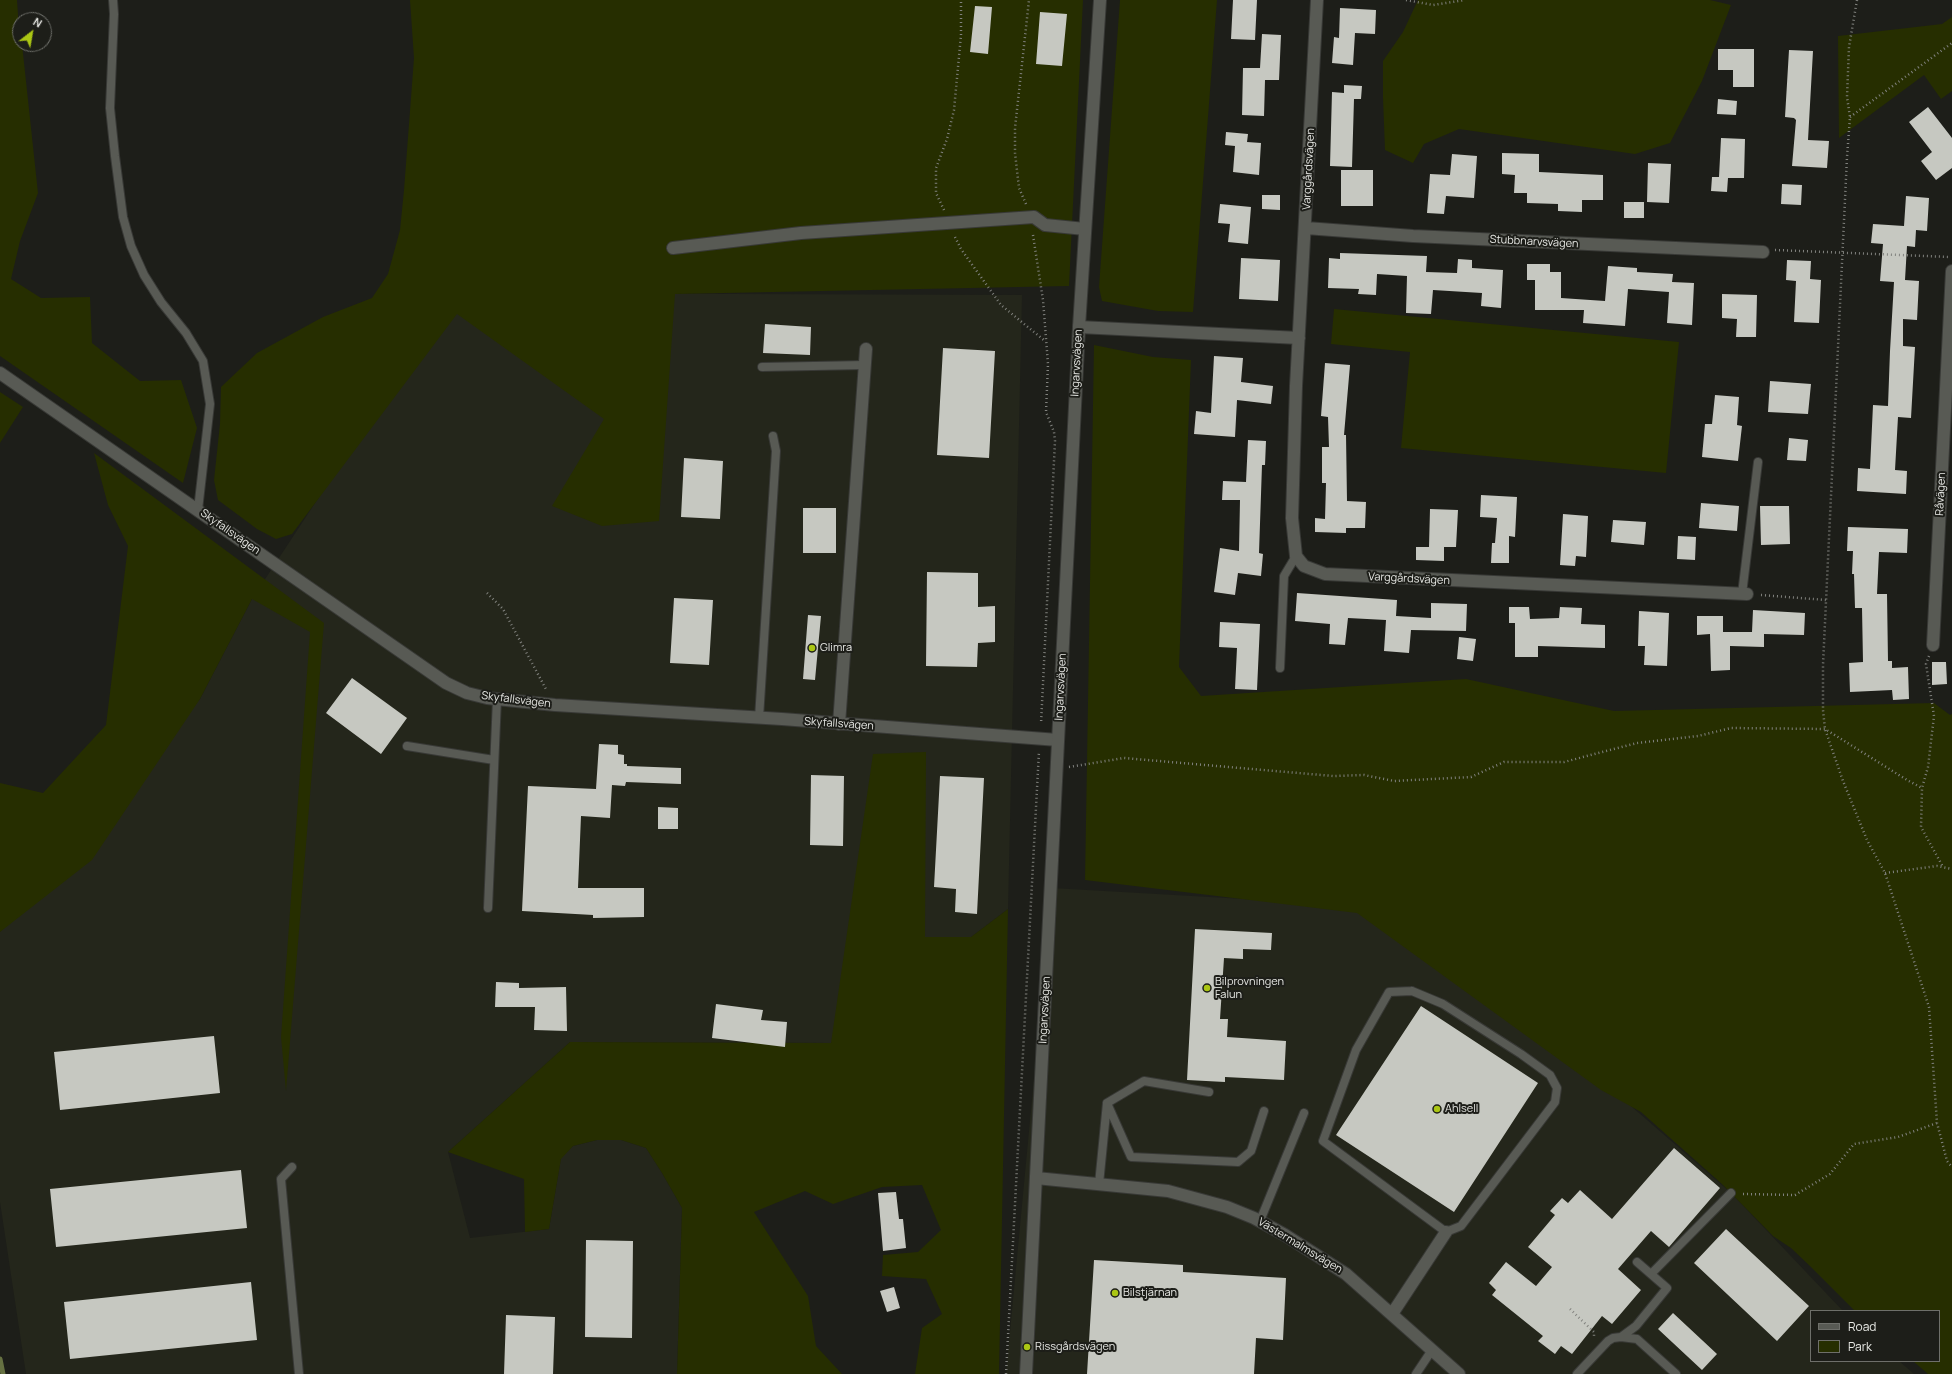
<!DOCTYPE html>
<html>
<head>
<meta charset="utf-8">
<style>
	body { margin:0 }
	#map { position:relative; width:1952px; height:1374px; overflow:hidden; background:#1d1e19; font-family:Manrope,sans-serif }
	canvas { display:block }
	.legend { position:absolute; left:1810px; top:1310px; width:130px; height:52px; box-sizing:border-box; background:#1d1e19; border:1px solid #6e6f6a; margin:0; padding:5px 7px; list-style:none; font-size:12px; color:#e7e8e4 }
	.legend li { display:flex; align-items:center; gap:8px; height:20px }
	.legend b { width:20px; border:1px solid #6e6f6a }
	.north { position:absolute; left:12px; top:12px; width:40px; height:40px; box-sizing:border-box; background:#1d1e19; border:1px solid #6e6f6a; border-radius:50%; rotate:31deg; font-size:11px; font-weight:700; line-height:16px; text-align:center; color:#e7e8e4 }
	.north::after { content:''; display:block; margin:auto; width:14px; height:18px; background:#abc614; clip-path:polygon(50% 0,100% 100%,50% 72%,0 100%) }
</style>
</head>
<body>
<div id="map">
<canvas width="1952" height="1374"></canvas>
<ul class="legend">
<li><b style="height:5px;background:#585a54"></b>Road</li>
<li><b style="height:11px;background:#262e00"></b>Park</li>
</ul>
<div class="north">N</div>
</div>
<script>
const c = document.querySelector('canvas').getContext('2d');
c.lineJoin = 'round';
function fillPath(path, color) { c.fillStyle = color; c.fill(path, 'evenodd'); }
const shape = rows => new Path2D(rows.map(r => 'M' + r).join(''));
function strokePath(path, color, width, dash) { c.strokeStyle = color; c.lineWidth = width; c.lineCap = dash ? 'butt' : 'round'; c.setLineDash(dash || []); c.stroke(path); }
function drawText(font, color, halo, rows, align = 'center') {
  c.font = font + ' Manrope,sans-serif'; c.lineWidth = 4; c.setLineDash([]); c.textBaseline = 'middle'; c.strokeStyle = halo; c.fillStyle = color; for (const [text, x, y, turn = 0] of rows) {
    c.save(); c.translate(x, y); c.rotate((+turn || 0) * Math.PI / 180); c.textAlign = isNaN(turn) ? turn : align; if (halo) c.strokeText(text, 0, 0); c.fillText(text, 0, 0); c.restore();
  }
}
const built = shape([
	[453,293,1022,295,1008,909,831,1043,570,1042,448,1152,470,1238,549,1229,561,1158,573,1146,597,1140,621,1140,646,1148,662,1173,682,1208,677,1374,26,1374,0,1202,0,932,200,699,252,599],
	[1052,888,1367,906,1601,1080,1731,1193,1843,1311,1811,1311,1811,1361,1899,1361,1914,1374,1006,1374]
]);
const green = shape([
	[0,0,17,0,20,44,22,44,38,193,20,241,11,279,41,298,90,297,92,343,140,381,181,380,197,428,183,483,0,356],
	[410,0,1083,0,1069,286,675,294,659,521,602,526,552,506,604,419,457,314,292,534,276,539,257,529,218,500,214,480,220,424,221,387,257,353,323,317,372,298,388,274,400,230,404,190,414,58],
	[1120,0,1217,0,1193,312,1158,311,1102,301,1099,287],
	[1418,0,1710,0,1731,5,1702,81,1670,143,1635,154,1459,129,1424,144,1413,163,1385,150,1383,98,1383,61,1403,32],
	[1952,17,1952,91,1941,99,1924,75,1839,138,1838,36,1942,24],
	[1334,309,1679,342,1666,473,1401,448,1410,352,1331,344],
	[1094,345,1153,357,1191,360,1179,667,1201,696,1466,679,1614,711,1934,703,1950,715,1952,714,1952,1374,1928,1374,1913,1361,1939,1361,1939,1311,1855,1311,1811,1267,1791,1248,1773,1236,1723,1185,1641,1112,1601,1090,1357,913,1085,880],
	[0,392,23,407,0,443],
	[94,453,324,623,286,1091,281,1037,310,632,252,599,200,699,92,860,0,932,0,783,43,793,106,725,128,546,108,505],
	[926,752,925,937,971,937,1008,909,999,1374,915,1374,922,1328,942,1314,926,1279,882,1276,883,1255,918,1252,941,1230,922,1185,882,1187,833,1204,805,1191,754,1212,808,1296,816,1346,842,1374,677,1374,682,1208,662,1173,646,1148,621,1140,597,1140,573,1146,561,1159,549,1229,525,1232,524,1179,448,1152,570,1042,831,1043,873,754]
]);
const stream = shape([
	[0,1359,3,1374]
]);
const building = shape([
	[1233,0,1257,0,1255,40,1231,39],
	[975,6,992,7,988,54,970,52],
	[1340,8,1376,10,1375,34,1355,33,1353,65,1332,63,1334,37,1339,38],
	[1040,12,1067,14,1062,66,1036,64],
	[1262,34,1281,35,1279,80,1265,80,1264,116,1242,115,1243,68,1260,68],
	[1718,49,1754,49,1754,87,1733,87,1733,70,1718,70],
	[1789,50,1813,51,1808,140,1829,141,1827,168,1792,166,1796,120,1794,118,1785,117],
	[1344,85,1362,86,1361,99,1354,99,1352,167,1330,166,1332,92,1344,93],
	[1718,99,1737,101,1736,115,1717,114],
	[1928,107,1952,138,1952,168,1936,180,1921,161,1932,152,1909,122],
	[1226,132,1248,134,1247,142,1261,143,1259,175,1233,172,1235,146,1225,145],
	[1721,138,1745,139,1744,178,1728,178,1727,192,1711,191,1712,177,1719,177],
	[1502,153,1539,154,1539,172,1603,175,1603,200,1582,200,1582,212,1558,211,1558,204,1527,203,1527,193,1514,193,1515,175,1502,174],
	[1452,154,1477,156,1474,198,1446,196,1444,214,1427,213,1430,174,1450,175],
	[1648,163,1671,164,1669,203,1647,202],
	[1341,170,1373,170,1373,206,1341,206],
	[1782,184,1802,185,1801,205,1781,204],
	[1262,195,1280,195,1280,210,1262,209],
	[1906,196,1929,198,1927,231,1916,230,1915,247,1907,246,1905,280,1919,281,1917,320,1903,319,1903,346,1915,347,1911,418,1898,417,1895,470,1907,471,1906,494,1857,491,1858,468,1870,469,1873,405,1888,406,1890,351,1894,282,1880,281,1883,244,1871,243,1873,224,1904,226],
	[1624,202,1644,202,1644,218,1624,218],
	[1220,204,1251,207,1248,244,1228,242,1230,224,1218,223],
	[1340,253,1427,256,1426,272,1457,273,1458,259,1472,260,1472,268,1503,270,1501,308,1481,306,1482,293,1433,290,1431,314,1406,313,1407,276,1377,274,1376,295,1358,294,1359,289,1328,288,1329,258,1340,259],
	[1241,258,1280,260,1278,301,1239,299],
	[1787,260,1811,261,1810,279,1821,280,1819,323,1794,322,1796,281,1786,280],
	[1527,264,1550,264,1550,272,1561,272,1561,298,1605,301,1608,266,1637,268,1637,272,1673,274,1672,282,1694,283,1692,325,1667,323,1669,292,1628,289,1625,326,1583,323,1584,310,1535,310,1535,280,1527,280],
	[1722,294,1757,295,1756,337,1736,337,1737,319,1722,318],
	[765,324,811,327,810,355,763,353],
	[943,348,995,351,989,458,937,455],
	[1214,356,1243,358,1241,382,1273,386,1271,404,1237,400,1235,437,1194,434,1196,411,1211,413],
	[1325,363,1350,365,1344,435,1346,435,1347,501,1366,502,1365,528,1346,528,1346,533,1315,532,1315,518,1325,519,1326,483,1322,483,1322,447,1329,447,1328,417,1321,416],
	[1770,381,1811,384,1808,414,1768,412],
	[1715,395,1739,397,1737,425,1742,426,1738,461,1702,457,1705,424,1712,424],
	[1789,438,1808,440,1806,461,1787,460],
	[1248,440,1266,441,1265,465,1262,465,1259,553,1263,554,1261,576,1238,573,1235,595,1214,592,1220,548,1239,551,1240,500,1222,500,1223,481,1246,482],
	[684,458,723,461,720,519,681,517],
	[1481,495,1517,497,1515,537,1509,536,1509,563,1491,563,1492,543,1495,543,1497,518,1480,517],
	[1701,503,1739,506,1737,531,1699,528],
	[1760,506,1789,506,1790,544,1761,545],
	[803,508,836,508,836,553,803,553],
	[1430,509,1458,510,1456,547,1444,547,1444,561,1416,560,1416,547,1429,547],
	[1563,514,1588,516,1586,557,1576,556,1575,566,1560,565],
	[1613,520,1646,522,1644,545,1611,542],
	[1848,527,1908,529,1907,553,1879,552,1877,594,1887,594,1888,661,1892,661,1892,668,1908,667,1909,699,1893,700,1892,690,1850,692,1849,663,1863,662,1862,608,1855,608,1854,574,1852,574,1853,551,1847,551],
	[1678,536,1696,537,1695,560,1677,559],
	[927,572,978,573,978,607,995,606,995,642,978,643,977,667,926,666],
	[1297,593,1397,600,1396,616,1431,618,1431,603,1467,604,1466,631,1411,630,1409,653,1384,651,1386,620,1348,618,1345,645,1329,644,1330,624,1295,621],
	[674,598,713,600,709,665,670,663],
	[1509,607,1529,607,1530,619,1559,618,1560,607,1582,608,1581,624,1605,625,1605,648,1538,646,1538,657,1515,657,1515,623,1509,623],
	[1753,610,1805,613,1804,635,1764,634,1764,647,1730,646,1730,670,1711,671,1710,634,1697,635,1697,616,1723,616,1723,632,1752,632],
	[1639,611,1669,613,1667,666,1644,665,1645,646,1638,646],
	[808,615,821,616,815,680,803,679],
	[1220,622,1260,624,1257,690,1235,689,1237,648,1219,647],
	[1459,637,1476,639,1473,661,1457,659],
	[1932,662,1946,662,1947,684,1932,685],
	[352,678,407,718,381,754,326,713],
	[599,744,618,745,618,754,624,755,624,764,627,764,627,766,681,768,681,784,626,782,625,786,612,785,610,818,581,816,578,888,644,888,644,917,593,918,593,915,522,911,528,786,596,789],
	[811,775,844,776,843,846,810,845],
	[940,776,984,778,977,914,955,912,956,889,934,887],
	[658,807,678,808,678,829,658,829],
	[1195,929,1272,933,1271,950,1243,949,1243,959,1224,958,1220,1019,1228,1019,1227,1037,1286,1041,1284,1080,1225,1077,1225,1082,1187,1080],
	[496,982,519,983,519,988,566,987,567,1031,534,1030,535,1007,495,1007],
	[716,1004,763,1010,761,1020,787,1022,785,1047,712,1038],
	[1421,1006,1538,1083,1454,1212,1336,1135],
	[214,1036,220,1093,60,1110,54,1052],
	[1674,1148,1720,1188,1669,1247,1651,1231,1618,1269,1641,1290,1612,1324,1602,1316,1572,1354,1561,1346,1555,1354,1538,1341,1543,1336,1492,1295,1496,1290,1489,1283,1506,1262,1536,1286,1552,1267,1528,1247,1555,1215,1550,1211,1562,1198,1568,1203,1580,1190,1612,1219],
	[241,1170,247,1228,56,1247,50,1189],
	[896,1192,899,1219,903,1219,906,1248,883,1251,878,1193],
	[1726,1229,1809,1306,1777,1341,1694,1263],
	[586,1240,633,1241,632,1338,585,1337],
	[1094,1260,1183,1265,1183,1272,1286,1278,1283,1340,1256,1338,1254,1374,1087,1374],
	[251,1282,257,1340,70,1359,64,1302],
	[894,1287,900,1308,887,1312,880,1291],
	[1673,1313,1717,1354,1702,1370,1658,1329],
	[506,1315,555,1317,553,1374,504,1374]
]);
const path = shape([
	[1406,0,1433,5,1465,0],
	[1857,0,1849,47,1847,97,1850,117,1847,157,1823,665,1823,710,1825,729,1843,781,1867,840,1885,873,1929,1007,1937,1123,1947,1161,1952,1167],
	[1850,117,1952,43],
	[1026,204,1019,188,1015,153,1015,128,1029,0],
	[944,210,936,193,936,168,947,139,954,110,961,35,961,0],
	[1033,235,1043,300,1048,364,1046,412,1054,432,1055,441,1041,724],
	[955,237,961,249,1001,305,1045,341],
	[1775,250,1950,257],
	[487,593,503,609,547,691],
	[1761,595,1826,600],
	[1929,656,1926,664,1934,716,1928,767,1922,788,1921,827,1943,867],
	[1069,767,1124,758,1333,776,1364,775,1394,781,1471,777,1504,762,1564,762,1637,743,1698,736,1731,728,1825,729,1907,780,1922,788],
	[1885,873,1937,866,1952,869],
	[1743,1194,1795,1195,1830,1174,1854,1144,1898,1137,1937,1123],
	[1570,1309,1594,1332,1594,1338],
	[1006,1374,1039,751]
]);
const lane = shape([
	[113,0,114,14,110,108,115,156,123,217,131,246,144,275,161,302,186,333,203,361,210,404,198,510],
	[762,367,865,365],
	[1742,594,1758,462],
	[1280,668,1284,576,1296,556],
	[759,718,776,451,773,436],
	[407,746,494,760],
	[488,908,497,699],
	[1412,991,1443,1004,1521,1054,1550,1075,1557,1088,1555,1102,1461,1226,1446,1232,1323,1141,1356,1050,1389,992,1412,991],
	[1107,1103,1131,1157,1238,1162,1251,1151,1264,1111],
	[1107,1103,1144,1081,1209,1092],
	[292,1167,281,1179,299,1374],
	[1099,1184,1107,1103],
	[1260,1221,1304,1113],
	[1651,1274,1731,1193],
	[1621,1337,1636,1326,1667,1288,1637,1262],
	[1416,1374,1432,1350],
	[1577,1374,1608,1341,1613,1338,1621,1337,1637,1339,1676,1374]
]);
const street = shape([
	[1317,0,1296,386,1292,518,1296,556,1304,566,1325,574,1747,594],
	[1306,228,1413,236,1763,252],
	[673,248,801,233,1034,217,1045,225,1085,229],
	[1079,327,1299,338],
	[0,373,446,683,467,693,487,698,555,705,782,719,1058,740],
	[1933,645,1952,271],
	[839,724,866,349],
	[1036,1178,1168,1191,1227,1207,1254,1218,1285,1235,1346,1274,1459,1374],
	[1392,1314,1446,1232]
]);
const secondary = shape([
	[1026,1374,1079,327,1100,0]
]);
const markers = [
	[812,648,4,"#abc614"],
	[1207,988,4,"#abc614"],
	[1437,1109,4,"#abc614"],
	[1115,1293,4,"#abc614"],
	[1027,1347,4,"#abc614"]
];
const streetNames = [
	["Varggårdsvägen",1309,169,-87],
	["Stubbnarvsvägen",1534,242,3],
	["Ingarvsvägen",1077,363,-87],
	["Råvägen",1941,494,-87],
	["Skyfallsvägen",230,532,35],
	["Varggårdsvägen",1409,579,3],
	["Ingarvsvägen",1061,687,-87],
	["Skyfallsvägen",516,700,7],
	["Skyfallsvägen",839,724,4],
	["Ingarvsvägen",1045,1010,-87],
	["Västermalmsvägen",1300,1246,31]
];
const poiNames = [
	["Glimra",820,648],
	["Bilprovningen",1215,982],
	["Falun",1215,995],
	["Ahlsell",1445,1109],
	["Bilstjärnan",1123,1293],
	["Rissgårdsvägen",1035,1347]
];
fillPath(built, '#24261b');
fillPath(green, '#262e00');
strokePath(stream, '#667142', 5);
fillPath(building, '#c6c8c1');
strokePath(lane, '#383936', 10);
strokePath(street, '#383936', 14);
strokePath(secondary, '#383936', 14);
strokePath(path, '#81827e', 2.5, [1, 3]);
strokePath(lane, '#585a54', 8);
strokePath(street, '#585a54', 12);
strokePath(secondary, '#585a54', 12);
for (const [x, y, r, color] of markers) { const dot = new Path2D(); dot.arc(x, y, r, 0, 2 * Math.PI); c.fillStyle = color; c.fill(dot); strokePath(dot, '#1d1e19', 1.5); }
drawText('11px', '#e7e8e4', '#1d1e19', streetNames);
drawText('11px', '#e7e8e4', '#1d1e19', poiNames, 'left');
</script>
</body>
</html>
